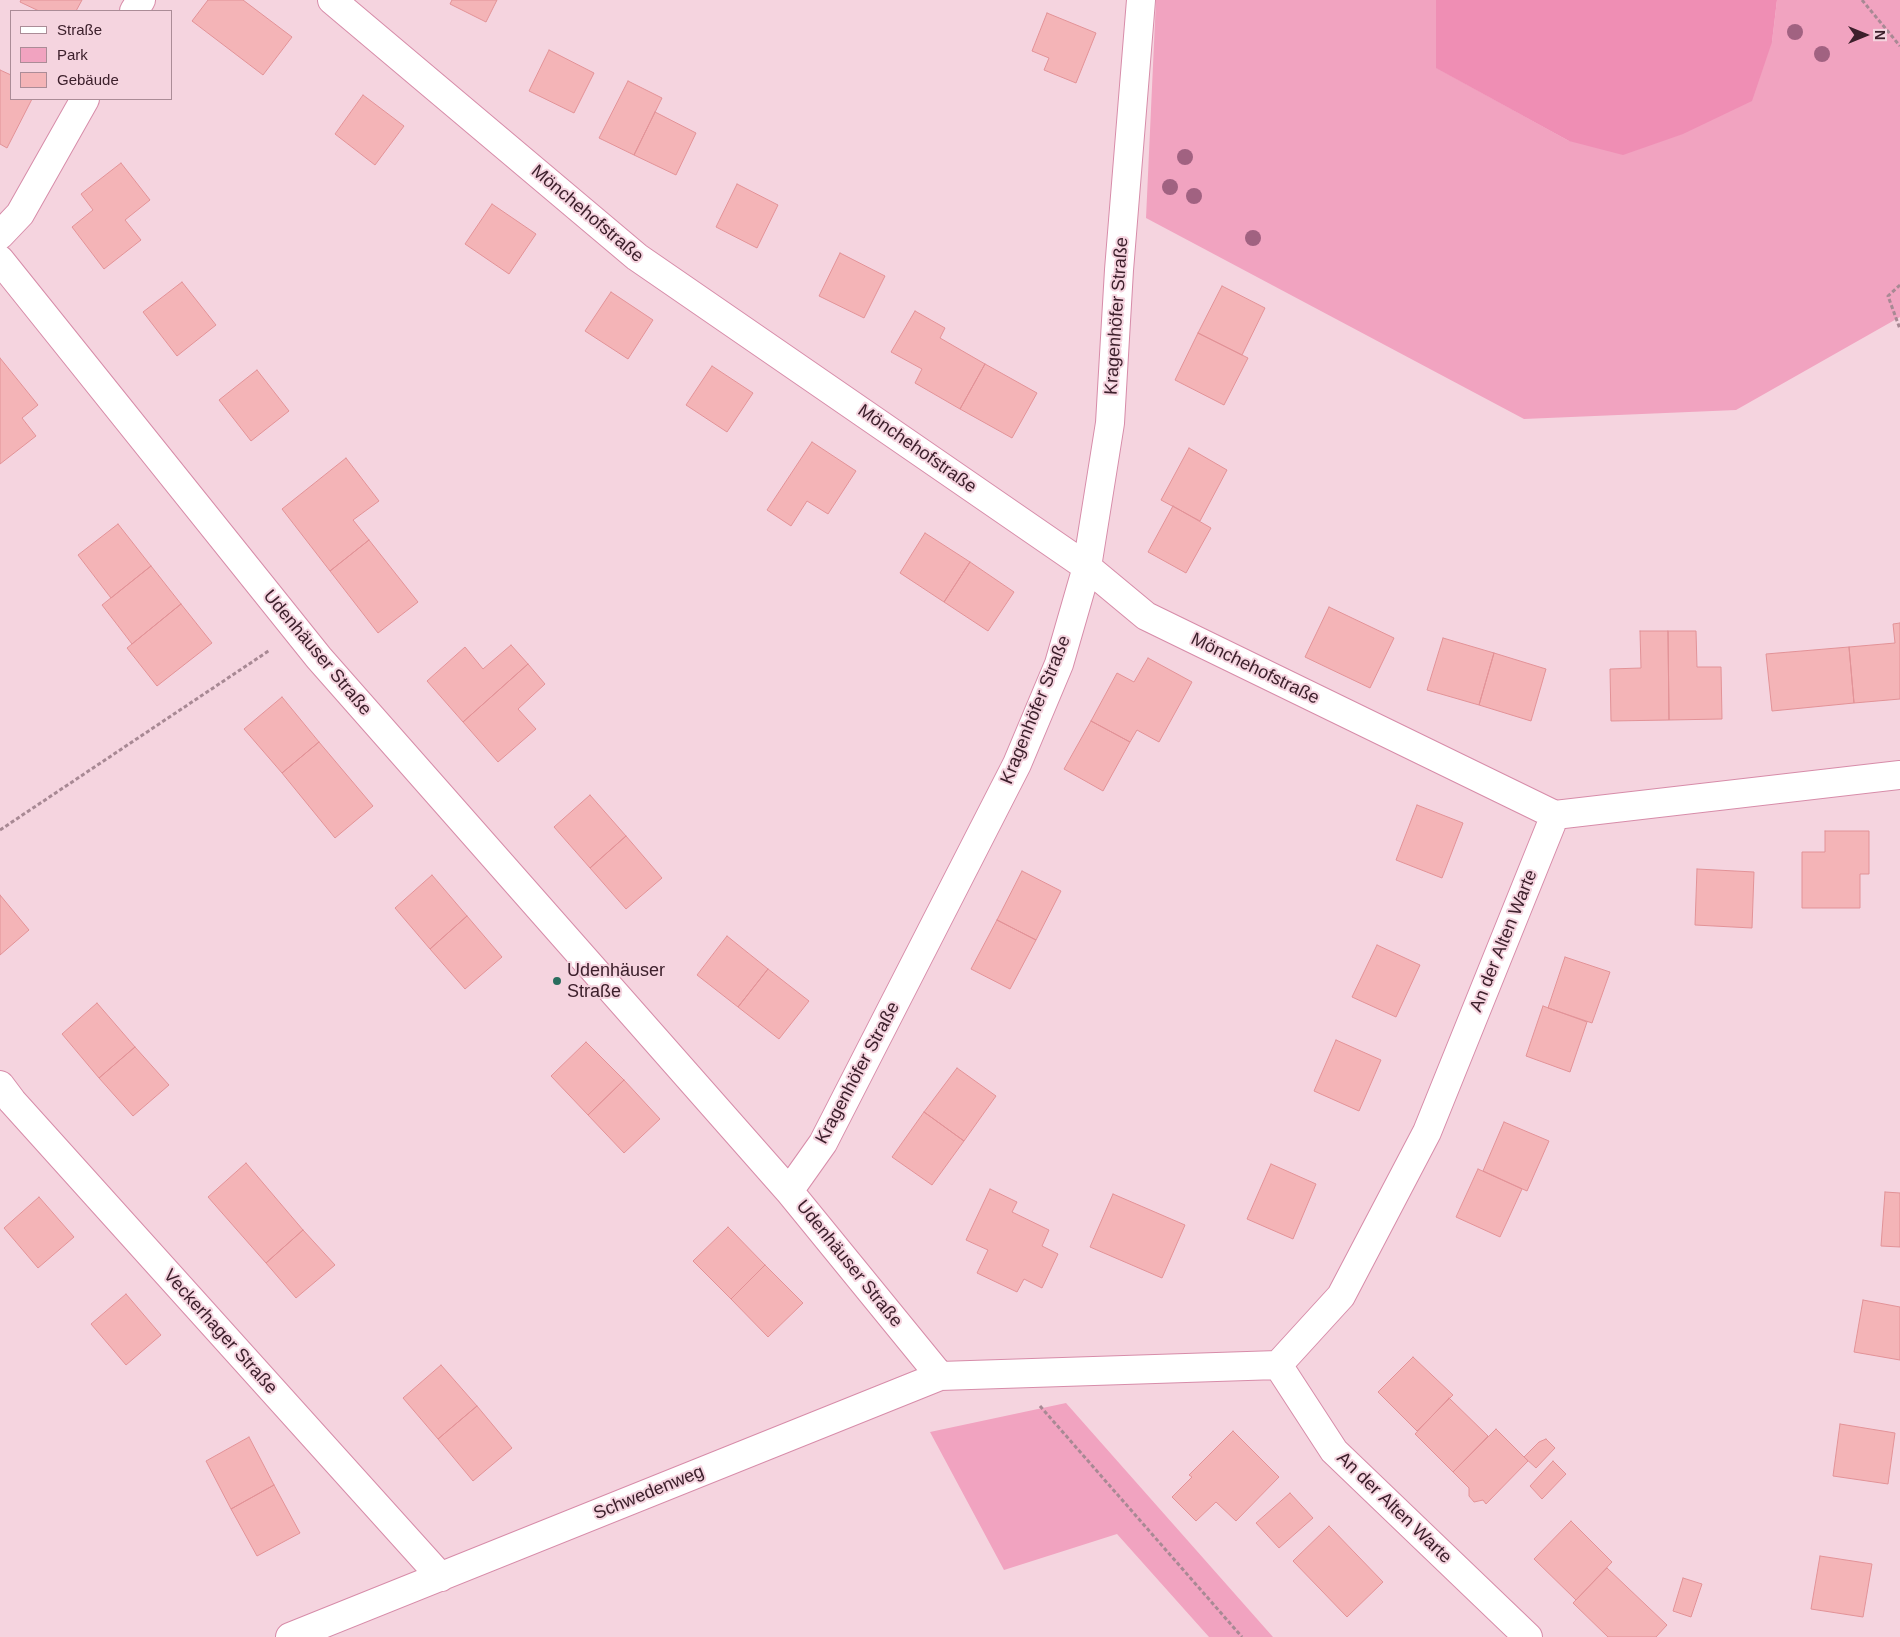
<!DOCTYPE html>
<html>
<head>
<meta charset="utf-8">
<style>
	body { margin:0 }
	#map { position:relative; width:1900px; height:1637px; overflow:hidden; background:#f5d4df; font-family:Arial,sans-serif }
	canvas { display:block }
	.legend { position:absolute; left:10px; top:10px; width:162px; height:90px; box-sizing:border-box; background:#f5d4df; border:1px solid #ab8c97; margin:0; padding:6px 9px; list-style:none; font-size:15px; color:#3d202c }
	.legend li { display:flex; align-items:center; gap:10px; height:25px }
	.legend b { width:25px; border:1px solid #ab8c97 }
	.north { position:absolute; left:1840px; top:10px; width:50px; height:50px; -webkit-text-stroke:4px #f5d4df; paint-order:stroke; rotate:90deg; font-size:14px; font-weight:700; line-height:20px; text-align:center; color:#3d202c }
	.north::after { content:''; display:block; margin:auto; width:18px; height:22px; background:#3d202c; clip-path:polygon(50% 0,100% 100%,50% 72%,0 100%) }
</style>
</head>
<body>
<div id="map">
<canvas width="1900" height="1637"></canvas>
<ul class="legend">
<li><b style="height:6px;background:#fff"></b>Straße</li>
<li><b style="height:14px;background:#f1a3c0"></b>Park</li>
<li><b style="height:14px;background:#f4b4b7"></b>Gebäude</li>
</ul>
<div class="north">N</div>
</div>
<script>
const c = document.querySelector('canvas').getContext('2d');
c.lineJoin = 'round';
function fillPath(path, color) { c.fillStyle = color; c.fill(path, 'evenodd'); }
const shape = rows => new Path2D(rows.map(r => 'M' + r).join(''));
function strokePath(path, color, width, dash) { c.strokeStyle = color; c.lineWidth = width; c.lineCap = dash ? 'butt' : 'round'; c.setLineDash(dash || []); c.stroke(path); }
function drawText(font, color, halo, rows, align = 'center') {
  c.font = font + ' Arial,sans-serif'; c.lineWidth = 4; c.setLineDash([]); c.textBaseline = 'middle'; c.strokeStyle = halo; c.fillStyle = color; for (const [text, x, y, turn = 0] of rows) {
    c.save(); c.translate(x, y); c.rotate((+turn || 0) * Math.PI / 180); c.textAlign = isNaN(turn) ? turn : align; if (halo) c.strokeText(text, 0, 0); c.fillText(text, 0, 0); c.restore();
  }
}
const green = shape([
	[1156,0,1436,0,1437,68,1569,141,1772,42,1777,0,1900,0,1900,317,1736,410,1524,419,1146,218],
	[1066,1403,1273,1637,1209,1637,1117,1534,1004,1570,930,1432]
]);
const forest = shape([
	[1436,0,1777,0,1772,42,1752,101,1683,134,1623,155,1569,141,1436,68]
]);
const building = shape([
	[21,0,82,0,76,11,39,11,20,2,21,0],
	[208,0,243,0,292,37,263,75,192,21,208,0],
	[452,0,497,0,486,22,450,4,452,0],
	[1047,13,1096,33,1076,83,1044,70,1049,58,1032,51,1047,13],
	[549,50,594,73,574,113,529,91,549,50],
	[0,70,11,75,11,99,32,99,7,148,0,144,0,70],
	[628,81,662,98,634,155,599,138,628,81],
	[363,95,404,126,375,165,335,134,363,95],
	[655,112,696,133,676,175,634,155,655,112],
	[121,163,150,200,125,220,141,240,104,269,72,227,93,210,81,194,121,163],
	[737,184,778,205,757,248,716,227,737,184],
	[492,204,536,234,509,274,465,244,492,204],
	[840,253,885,276,864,318,819,296,840,253],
	[182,282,216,325,177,356,143,312,182,282],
	[1222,286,1265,308,1242,355,1198,333,1222,286],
	[611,292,653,320,628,359,585,331,611,292],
	[915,311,945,328,940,338,985,364,960,409,915,383,922,369,891,352,915,311],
	[1198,333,1248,358,1224,405,1175,380,1198,333],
	[0,358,38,405,22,418,36,436,0,464,0,358],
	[985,364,1037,393,1012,438,960,409,985,364],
	[712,366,753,393,727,432,686,405,712,366],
	[257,370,289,411,251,441,219,400,257,370],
	[812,442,856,471,828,514,807,501,791,526,767,510,812,442],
	[1189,448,1227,470,1200,521,1161,500,1189,448],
	[346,458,379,501,353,520,369,540,330,571,282,509,346,458],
	[1173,506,1211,528,1186,573,1148,552,1173,506],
	[118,524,151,566,111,598,78,555,118,524],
	[925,533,970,562,944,602,900,573,925,533],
	[369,540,418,602,378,633,330,571,369,540],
	[970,562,1014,592,988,631,944,602,970,562],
	[151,566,181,604,132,644,102,605,151,566],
	[181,604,212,643,157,686,127,648,181,604],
	[1329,607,1394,638,1370,688,1305,657,1329,607],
	[1900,623,1900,699,1854,703,1849,647,1895,643,1893,624,1900,623],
	[1640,631,1668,631,1669,720,1611,721,1610,669,1641,668,1640,631],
	[1668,631,1696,631,1697,667,1721,667,1722,719,1669,720,1668,631],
	[1443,638,1494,653,1479,705,1427,690,1443,638],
	[511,645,528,664,463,722,427,681,465,647,483,669,511,645],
	[1849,647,1854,703,1772,711,1766,654,1849,647],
	[1494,653,1546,669,1531,721,1479,705,1494,653],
	[1148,658,1192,682,1159,742,1137,730,1130,742,1091,721,1117,673,1134,682,1148,658],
	[528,664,545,684,518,709,536,729,498,762,463,722,528,664],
	[282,697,319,742,282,773,244,729,282,697],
	[1091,721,1130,742,1103,791,1064,769,1091,721],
	[319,742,373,806,335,838,282,773,319,742],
	[590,795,626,836,590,868,554,827,590,795],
	[1417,805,1463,823,1442,878,1396,860,1417,805],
	[1825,831,1869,831,1869,874,1860,874,1860,908,1802,908,1802,852,1825,852,1825,831],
	[626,836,662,878,626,909,590,868,626,836],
	[1697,869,1754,872,1752,928,1695,925,1697,869],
	[1022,871,1061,891,1036,940,997,920,1022,871],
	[432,875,467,916,430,949,395,908,432,875],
	[0,895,29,930,0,955,0,895],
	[467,916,502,957,465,989,430,949,467,916],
	[997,920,1036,940,1010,989,971,969,997,920],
	[727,936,768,969,738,1007,697,975,727,936],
	[1377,945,1420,965,1396,1017,1352,997,1377,945],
	[1565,957,1610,972,1592,1023,1548,1008,1565,957],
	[768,969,809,1001,779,1039,738,1007,768,969],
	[97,1003,135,1047,99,1078,62,1034,97,1003],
	[1543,1006,1587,1022,1570,1072,1526,1056,1543,1006],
	[1336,1040,1381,1060,1359,1111,1314,1091,1336,1040],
	[586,1042,624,1080,588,1115,551,1076,586,1042],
	[135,1047,169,1085,133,1116,99,1078,135,1047],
	[957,1068,996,1096,964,1141,924,1112,957,1068],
	[624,1080,660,1119,624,1153,588,1115,624,1080],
	[924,1112,964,1141,932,1185,892,1157,924,1112],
	[1504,1122,1549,1141,1527,1191,1483,1171,1504,1122],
	[246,1163,303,1230,266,1263,208,1197,246,1163],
	[1271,1164,1316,1184,1293,1239,1247,1219,1271,1164],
	[1478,1169,1522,1189,1500,1237,1456,1217,1478,1169],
	[990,1189,1017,1202,1012,1212,1049,1230,1042,1246,1058,1254,1042,1288,1024,1279,1017,1292,977,1273,988,1250,966,1240,990,1189],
	[1885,1192,1900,1193,1900,1247,1881,1246,1885,1192],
	[1113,1194,1185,1225,1162,1278,1090,1247,1113,1194],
	[39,1197,74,1237,38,1268,4,1228,39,1197],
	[728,1227,765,1265,731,1299,693,1261,728,1227],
	[303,1230,335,1265,296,1298,266,1263,303,1230],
	[765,1265,803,1303,768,1337,731,1299,765,1265],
	[126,1294,161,1335,126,1365,91,1324,126,1294],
	[1863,1300,1900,1307,1900,1360,1854,1352,1863,1300],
	[1413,1357,1453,1395,1417,1431,1378,1392,1413,1357],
	[441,1365,477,1406,438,1439,403,1398,441,1365],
	[1449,1398,1488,1436,1453,1472,1415,1434,1449,1398],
	[477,1406,512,1448,473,1481,438,1439,477,1406],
	[1840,1424,1895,1433,1888,1484,1833,1476,1840,1424],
	[1496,1429,1528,1461,1486,1504,1483,1500,1474,1502,1469,1496,1469,1488,1453,1472,1496,1429],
	[1233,1431,1279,1477,1236,1521,1216,1502,1196,1521,1172,1497,1192,1477,1189,1475,1233,1431],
	[249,1437,274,1485,231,1509,206,1461,249,1437],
	[1546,1439,1555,1448,1536,1468,1524,1457,1539,1442,1546,1439],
	[1553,1461,1566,1474,1542,1499,1530,1486,1553,1461],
	[274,1485,300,1533,257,1556,231,1509,274,1485],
	[1290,1493,1313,1518,1279,1548,1256,1523,1290,1493],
	[1571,1521,1612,1562,1576,1600,1534,1559,1571,1521],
	[1329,1526,1383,1582,1347,1617,1293,1561,1329,1526],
	[1820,1556,1872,1564,1863,1617,1811,1609,1820,1556],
	[1607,1568,1667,1625,1656,1637,1608,1637,1573,1603,1607,1568],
	[1683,1578,1702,1584,1691,1617,1673,1611,1683,1578]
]);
const path = shape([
	[1862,0,1900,46],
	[1900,285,1888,296,1900,329],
	[0,830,270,650],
	[1040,1406,1242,1637]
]);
const street = shape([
	[332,0,637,257,1087,567,1146,616,1555,815],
	[134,11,141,0],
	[0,235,20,214,85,99],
	[0,260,319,658,789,1191,940,1376],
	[1555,815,1900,775],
	[0,1085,12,1101,441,1577],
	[789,1191,823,1143,1017,764,1059,664,1087,567,1110,423,1119,270,1141,0],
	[1278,1365,1334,1451,1528,1637],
	[290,1637,940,1376,1278,1365,1341,1296,1427,1132,1555,815]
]);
const trees = [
	[1795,32],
	[1822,54],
	[1185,157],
	[1170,187],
	[1194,196],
	[1253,238]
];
const markers = [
	[557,981,5,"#2a6d5e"]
];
const streetNames = [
	["Mönchehofstraße",587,214,40],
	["Kragenhöfer Straße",1117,316,-86],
	["Mönchehofstraße",917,449,35],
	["Udenhäuser Straße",317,653,50],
	["Mönchehofstraße",1255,669,26],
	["Kragenhöfer Straße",1036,710,-68],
	["An der Alten Warte",1504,941,-68],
	["Kragenhöfer Straße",858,1073,-62],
	["Udenhäuser Straße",849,1264,51],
	["Veckerhager Straße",220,1332,48],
	["Schwedenweg",649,1493,-22],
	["An der Alten Warte",1394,1508,44]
];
const poiNames = [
	["Udenhäuser",567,971],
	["Straße",567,992]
];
fillPath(green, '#f1a3c0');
fillPath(forest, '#ef8eb4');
fillPath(building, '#f4b4b7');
strokePath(building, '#e29297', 1);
strokePath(street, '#d78ca9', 30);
strokePath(path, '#a88994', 3, [4, 2.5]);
strokePath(street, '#fff', 28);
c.fillStyle = '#a16281';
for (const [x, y] of trees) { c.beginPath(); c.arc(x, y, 8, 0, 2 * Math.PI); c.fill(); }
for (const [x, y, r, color] of markers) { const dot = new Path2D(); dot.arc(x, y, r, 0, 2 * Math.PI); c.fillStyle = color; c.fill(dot); strokePath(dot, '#f5d4df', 2); }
drawText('18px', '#3d202c', '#f5d4df', streetNames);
drawText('18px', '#3d202c', '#f5d4df', poiNames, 'left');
</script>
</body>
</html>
